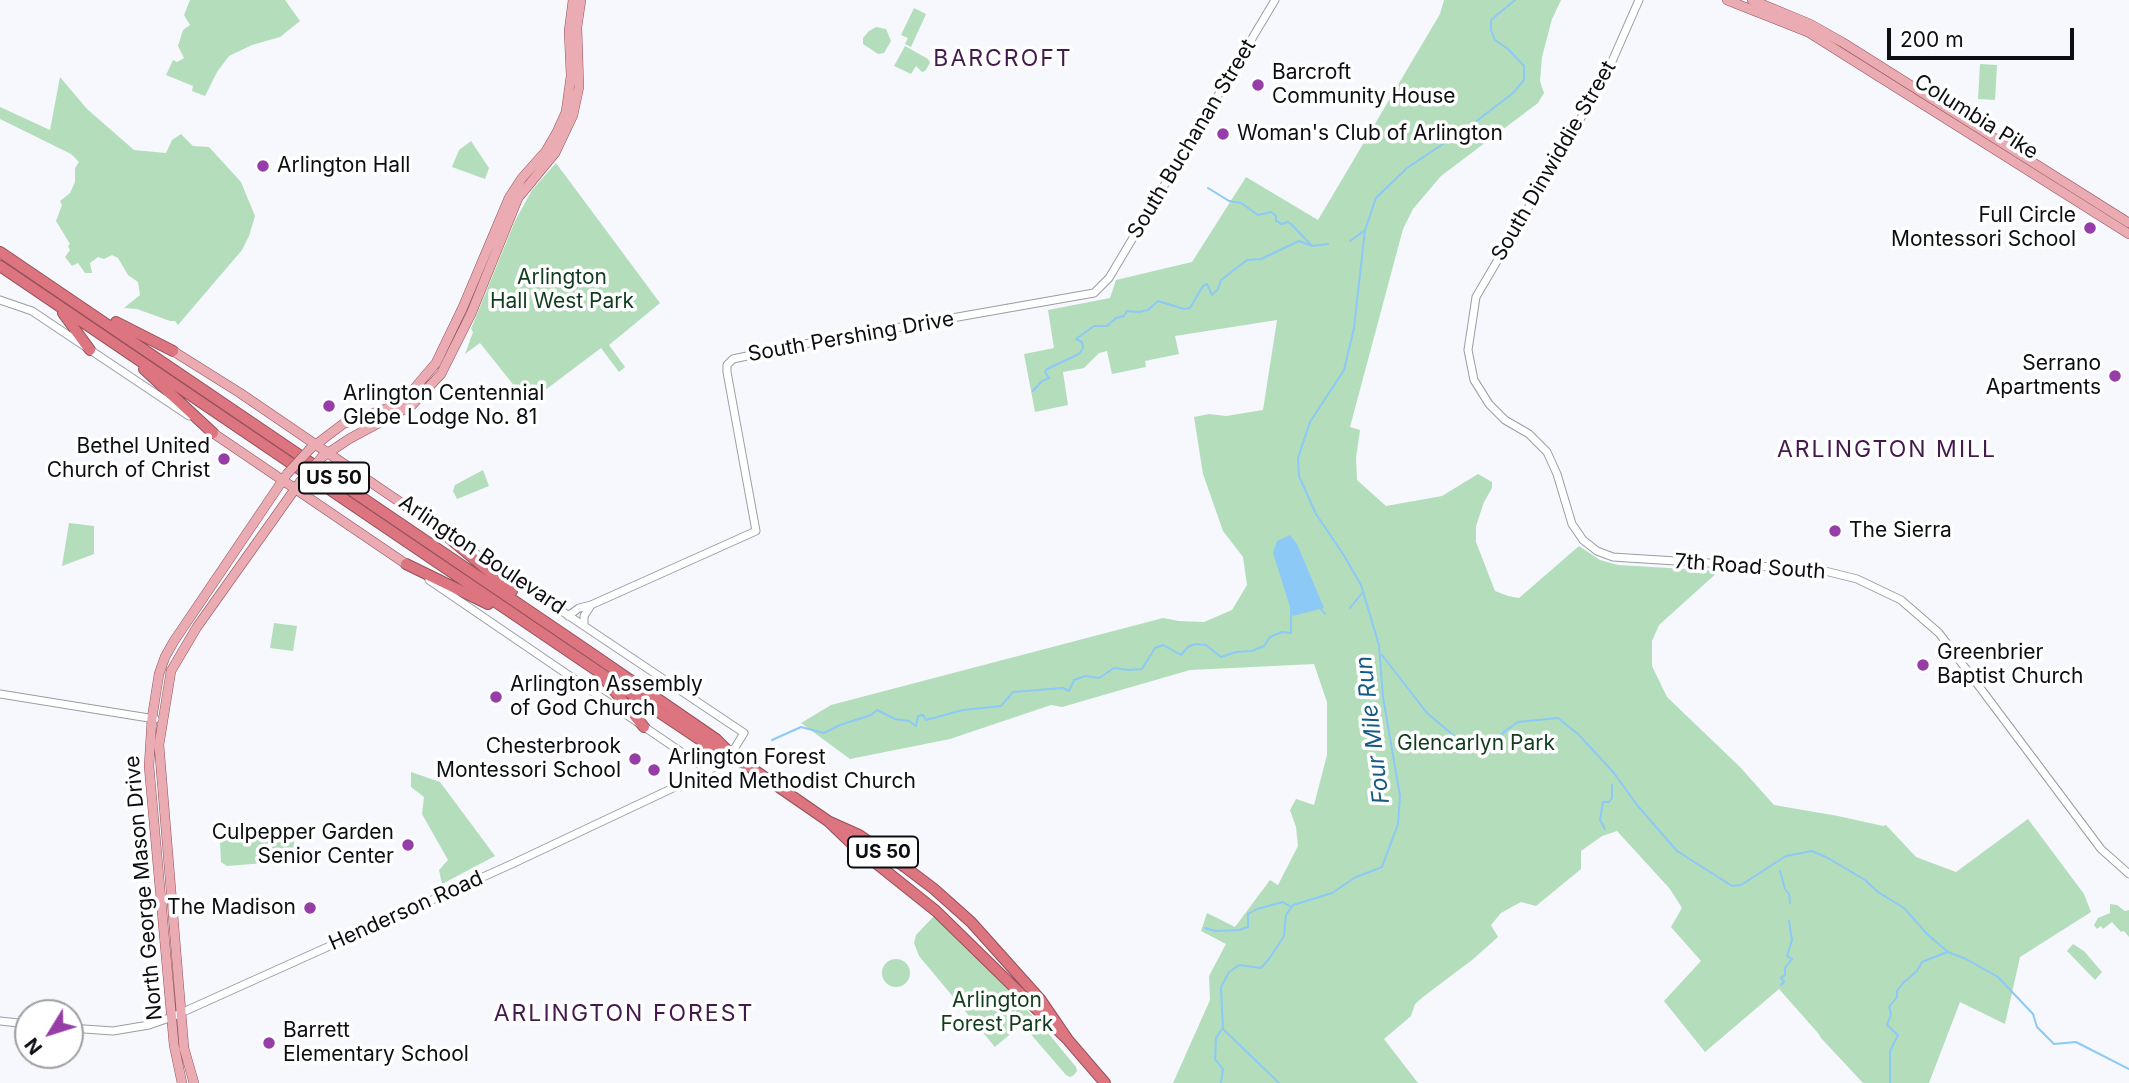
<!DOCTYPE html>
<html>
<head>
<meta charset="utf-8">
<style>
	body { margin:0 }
	#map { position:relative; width:2129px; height:1083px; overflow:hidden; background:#f6f8fd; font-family:Inter,sans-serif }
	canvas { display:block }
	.north { position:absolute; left:14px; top:999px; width:70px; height:70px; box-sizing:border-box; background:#fff; border:2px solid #9e9fa0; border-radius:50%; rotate:232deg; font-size:19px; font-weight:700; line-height:28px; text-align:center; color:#0d0e11 }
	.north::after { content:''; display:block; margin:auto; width:24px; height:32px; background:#973da8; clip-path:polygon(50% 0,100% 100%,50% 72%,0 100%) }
	.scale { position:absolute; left:1887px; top:28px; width:187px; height:32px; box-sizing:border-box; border:4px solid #0d0e11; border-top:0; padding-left:9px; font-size:21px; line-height:24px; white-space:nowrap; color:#0d0e11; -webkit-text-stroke:5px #fff; paint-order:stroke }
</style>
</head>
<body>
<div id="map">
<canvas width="2129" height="1083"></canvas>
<div class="north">N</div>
<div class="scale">200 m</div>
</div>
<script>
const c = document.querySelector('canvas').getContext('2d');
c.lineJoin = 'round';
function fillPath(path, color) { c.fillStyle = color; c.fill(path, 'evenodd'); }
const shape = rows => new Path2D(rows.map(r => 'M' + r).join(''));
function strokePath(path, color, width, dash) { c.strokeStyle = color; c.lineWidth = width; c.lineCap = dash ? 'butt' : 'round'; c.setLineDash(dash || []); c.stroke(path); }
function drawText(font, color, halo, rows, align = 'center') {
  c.font = font + ' Inter,sans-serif'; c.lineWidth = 7; c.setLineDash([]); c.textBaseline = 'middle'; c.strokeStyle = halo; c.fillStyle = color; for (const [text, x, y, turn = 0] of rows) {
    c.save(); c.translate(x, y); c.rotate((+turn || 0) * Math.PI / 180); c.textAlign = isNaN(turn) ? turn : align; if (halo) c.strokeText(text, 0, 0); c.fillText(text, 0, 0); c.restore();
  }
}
const green = shape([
	[190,0,285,0,300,21,280,37,252,45,229,56,217,72,205,96,192,91,193,86,166,75,173,60,177,62,184,58,178,46,183,30,190,25,184,15],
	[1444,0,1561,0,1552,19,1542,57,1540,81,1544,93,1538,103,1441,176,1413,209,1403,229,1350,427,1360,430,1356,458,1357,480,1386,506,1442,496,1478,474,1492,482,1492,488,1484,502,1476,526,1476,542,1495,591,1508,596,1519,598,1579,546,1600,560,1618,565,1719,571,1659,625,1652,641,1652,666,1667,697,1740,767,1774,805,1838,816,1883,826,1886,825,1916,857,1956,872,2028,819,2084,894,2091,912,2020,957,2005,1024,1960,1002,1929,1083,1863,1083,1821,1038,1818,1033,1779,989,1705,1052,1664,1001,1701,961,1671,927,1682,908,1670,889,1617,831,1602,836,1581,851,1581,869,1536,906,1521,902,1501,913,1491,925,1498,937,1472,960,1423,997,1415,1004,1411,1016,1384,1039,1418,1083,1173,1083,1210,1000,1209,976,1226,944,1201,931,1207,913,1235,927,1270,880,1278,885,1298,846,1296,827,1290,810,1296,799,1314,805,1327,755,1327,702,1314,664,1190,670,1062,707,1051,705,950,739,850,759,801,723,831,705,1163,618,1179,621,1204,622,1232,610,1247,585,1243,557,1223,531,1203,474,1194,417,1209,414,1226,416,1263,410,1277,320,1175,336,1179,354,1145,361,1146,367,1112,374,1107,351,1099,353,1084,368,1063,372,1068,405,1035,412,1024,354,1054,348,1048,310,1110,298,1116,280,1192,262,1246,177,1318,220,1440,14],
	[914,8,926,14,911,47,905,44,908,38,901,35],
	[876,27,886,29,891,41,884,53,878,54,863,44,863,38,869,31],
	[905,46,928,59,930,63,925,71,922,72,916,66,911,74,894,66],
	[1980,64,1997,65,1995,100,1978,99],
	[60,77,87,109,134,150,166,153,172,140,181,134,193,146,209,147,241,182,255,216,249,236,242,250,178,325,175,321,170,321,137,309,124,308,140,295,138,282,128,275,118,258,112,255,104,259,98,257,90,263,92,273,85,273,78,263,72,266,65,257,70,250,68,246,70,244,56,221,62,205,60,201,70,193,75,182,75,168,79,162,71,154,0,119,0,107,50,130],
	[471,141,489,168,485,179,452,167,459,150],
	[556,163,660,303,609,345,625,367,619,372,601,348,528,403,480,343,465,354,473,332,471,329,515,221,532,190],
	[483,470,489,486,457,499,453,491,455,485],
	[69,523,94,526,94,554,62,566],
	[274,623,297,626,293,651,270,648],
	[411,772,440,782,495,856,442,884,439,870,448,860,422,814,424,797,411,787],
	[292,832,295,835,292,859,289,861,227,866,221,862,220,843,229,837],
	[2110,904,2117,905,2125,911,2129,910,2129,937,2124,931,2121,932,2112,922,2103,929,2101,926,2097,929,2094,925,2098,918,2110,913],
	[934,916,978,957,1048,1033,1076,1067,1077,1071,1074,1075,1070,1077,1066,1075,1022,1024,995,1047,919,956,914,943,916,935],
	[2073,944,2084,951,2102,972,2095,980,2067,951],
	'882 973a14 14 0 1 1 28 0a14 14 0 1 1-28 0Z'
]);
const water = shape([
	[1290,535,1297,544,1324,608,1293,616,1273,553,1277,541]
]);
const stream = shape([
	[1208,188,1229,201,1241,203,1258,215,1271,212,1276,216,1276,221,1282,224,1288,222,1291,224,1311,245],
	[1350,241,1364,231],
	[1033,391,1042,381,1049,378,1045,372,1047,369,1079,354,1083,348,1082,342,1076,339,1094,326,1107,326,1116,318,1124,316,1127,311,1139,312,1148,310,1158,301,1184,309,1190,308,1203,286,1207,284,1212,295,1218,289,1221,280,1247,260,1261,259,1299,241,1312,246,1328,244],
	[1350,608,1362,593],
	[1321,609,1325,614],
	[1382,655,1427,713,1466,746,1476,750,1488,751,1505,731,1518,722,1558,718,1578,734,1614,773,1637,805,1677,851,1732,886,1741,885,1786,856,1812,851,1828,858,1865,880,1878,892,1904,908,1928,935,1948,952,1966,959,1998,977,2033,1014,2037,1027,2054,1044,2076,1042,2129,1069],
	[772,740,801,727,824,733,840,725,871,715,877,710,895,719,909,721,916,726,918,716,923,715,926,720,963,710,1001,706,1013,692,1063,688,1069,691,1074,680,1085,676,1099,678,1114,668,1128,670,1142,669,1155,648,1163,645,1181,655,1188,647,1195,644,1206,645,1221,657,1236,652,1252,651,1264,646,1270,637,1282,632,1291,633,1291,609],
	[1605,829,1600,820,1603,802,1609,802,1612,798,1612,785],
	[1780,871,1785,889,1789,894,1790,903],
	[1205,928,1216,931,1239,930,1248,927,1248,914,1257,909,1283,902,1291,907],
	[1781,985,1784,982,1781,978,1785,975,1785,968,1792,959,1787,956,1792,940,1789,921],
	[1221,1083,1223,1069,1215,1059,1216,1038,1222,1029],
	[1279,1083,1223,1029,1221,987,1229,972,1239,965,1261,968,1269,959,1284,936,1286,915,1293,905,1332,893,1356,877,1382,867,1398,824,1400,796,1383,697,1379,645,1361,585,1343,554,1316,514,1299,476,1298,458,1310,422,1344,370,1354,328,1365,230,1376,198,1407,168,1470,126,1513,93,1524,80,1524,66,1508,49,1495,40,1491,30,1491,20,1515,0],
	[1890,1083,1890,1051,1898,1035,1887,1025,1891,1014,1889,1007,1897,997,1897,991,1903,983,1917,971,1922,962,1947,952]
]);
const minor = shape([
	[1639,0,1606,75,1476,297,1468,350,1474,380,1489,404,1505,420,1529,434,1547,452,1557,474,1572,524,1583,540,1597,551,1613,557,1628,558,1821,570,1857,579,1901,600,1939,633,2101,849,2129,874],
	[0,300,32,311,189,416],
	[429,580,709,771],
	[568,616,579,608,591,605,756,531,727,372,727,365,733,359,793,346,1094,293,1109,278,1275,0],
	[584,626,584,616,591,605],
	[0,694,155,719],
	[0,1021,28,1024],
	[70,1028,113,1031,149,1025,172,1017,514,863,709,771,731,754,744,733,469,549]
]);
const major = shape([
	[1727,0,1808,32,2129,234],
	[1752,0,1810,24,1842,42,2129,223],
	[173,351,240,393,435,526],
	[213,433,406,564],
	[310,449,343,424,391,407,408,396,436,363,463,307,509,198,522,178,546,151,557,132,566,112,571,76,569,31,573,0],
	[322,457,349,439,412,405,441,374,471,314,518,198,555,153,573,115,579,87,577,27,581,0],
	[182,1083,174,1045,149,766,152,718,159,674,165,657,174,641,287,474],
	[194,1083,184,1048,159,745,171,671,197,627,300,482]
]);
const highway = shape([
	[0,252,588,651,716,739,731,754,828,821,852,844,936,911,1068,1040],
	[0,266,596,670,711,747,727,753],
	[63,313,90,350],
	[116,322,173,351],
	[144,369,213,433],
	[435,526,512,591],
	[406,564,488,604],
	[607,682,644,727],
	[830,822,859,835,905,867,934,889,971,922,1040,999,1068,1040,1105,1083]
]);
const majorBridge = shape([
	[287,474,310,449],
	[300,482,322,457]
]);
const markers = [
	[1258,85,7,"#973da8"],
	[1223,134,7,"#973da8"],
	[263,166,7,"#973da8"],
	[2090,228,7,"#973da8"],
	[2115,376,7,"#973da8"],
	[329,406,7,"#973da8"],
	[224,459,7,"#973da8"],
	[1835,531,7,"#973da8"],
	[1923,665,7,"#973da8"],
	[496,697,7,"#973da8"],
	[635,759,7,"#973da8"],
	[654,770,7,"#973da8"],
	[408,845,7,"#973da8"],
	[310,908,7,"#973da8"],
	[269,1043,7,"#973da8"]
];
const shields = [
	[334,478,70],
	[883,852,70]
];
const shieldNames = [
	["US 50",334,478],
	["US 50",883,852]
];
const poiNames = [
	["Barcroft",1272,73],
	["Community House",1272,97],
	["Woman's Club of Arlington",1237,134],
	["Arlington Hall",277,166],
	["Full Circle",2076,216,"right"],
	["Montessori School",2076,240,"right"],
	["Serrano",2101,364,"right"],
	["Apartments",2101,388,"right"],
	["Arlington Centennial",343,394],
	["Glebe Lodge No. 81",343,418],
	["Bethel United",210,447,"right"],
	["Church of Christ",210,471,"right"],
	["The Sierra",1849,531],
	["Greenbrier",1937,653],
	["Baptist Church",1937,677],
	["Arlington Assembly",510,685],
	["of God Church",510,709],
	["Chesterbrook",621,747,"right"],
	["Montessori School",621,771,"right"],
	["Arlington Forest",668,758],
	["United Methodist Church",668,782],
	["Culpepper Garden",394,833,"right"],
	["Senior Center",394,857,"right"],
	["The Madison",296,908,"right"],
	["Barrett",283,1031],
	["Elementary School",283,1055]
];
const streetNames = [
	["Columbia Pike",1976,117,32],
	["South Buchanan Street",1192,139,-59],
	["South Dinwiddie Street",1554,161,-60],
	["South Pershing Drive",851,337,-10],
	["Arlington Boulevard",482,555,34],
	["7th Road South",1750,567,4],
	["North George Mason Drive",144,888,-95],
	["Henderson Road",406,911,-24]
];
const parkNames = [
	["Arlington",562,278],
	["Hall West Park",562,302],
	["Glencarlyn Park",1476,744],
	["Arlington",997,1001],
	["Forest Park",997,1025]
];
const neighbourhoodNames = [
	["BARCROFT",1003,59],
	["ARLINGTON MILL",1887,450],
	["ARLINGTON FOREST",624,1014]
];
const waterNames = [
	["Four Mile Run",1373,730,-97]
];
fillPath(green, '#b4ddbb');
fillPath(water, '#8cc9f6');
strokePath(stream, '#8cc9f6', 2);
strokePath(minor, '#999da5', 9);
strokePath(major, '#945158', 10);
strokePath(highway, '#945158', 12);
strokePath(minor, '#fff', 7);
strokePath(major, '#eaacb2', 9);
strokePath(highway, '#dc757f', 10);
strokePath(majorBridge, '#945158', 10, []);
strokePath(majorBridge, '#eaacb2', 9);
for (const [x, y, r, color] of markers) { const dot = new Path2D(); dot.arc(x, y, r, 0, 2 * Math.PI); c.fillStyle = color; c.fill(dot); strokePath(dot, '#fff', 2.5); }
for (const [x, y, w] of shields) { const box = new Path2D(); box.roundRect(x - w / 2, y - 15.5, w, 31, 5); c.fillStyle = '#fff'; c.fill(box); strokePath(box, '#0d0e11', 2); }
drawText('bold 19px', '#0d0e11', null, shieldNames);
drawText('21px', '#0d0e11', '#fff', poiNames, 'left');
drawText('21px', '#0d0e11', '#fff', streetNames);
drawText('21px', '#113c1e', '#fff', parkNames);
c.letterSpacing = '2px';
drawText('23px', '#44194d', '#fff', neighbourhoodNames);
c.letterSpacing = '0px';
drawText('italic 23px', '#155a85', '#fff', waterNames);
</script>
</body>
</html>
